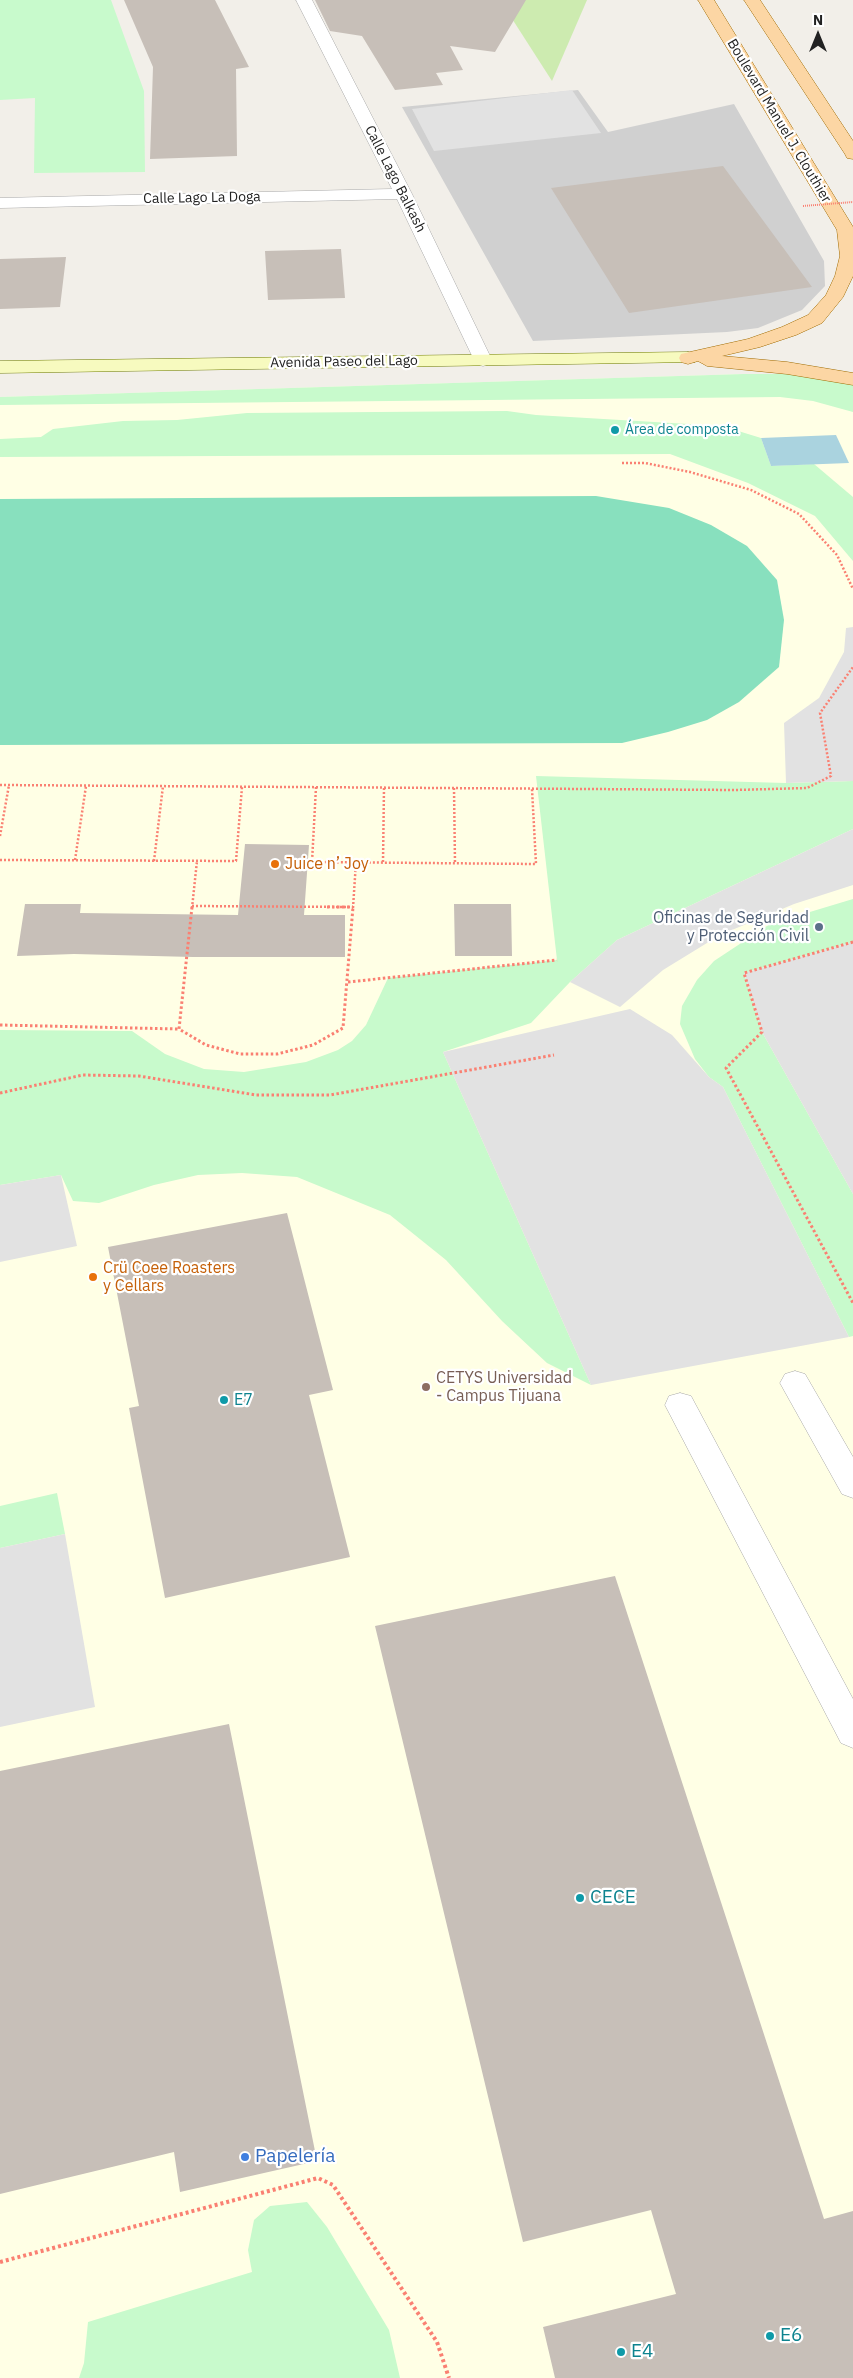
<!DOCTYPE html>
<html>
<head>
<meta charset="utf-8">
<style>
	body { margin:0 }
	#map { position:relative; width:853px; height:2378px; overflow:hidden; background:#f2efe9; font-family:"IBM Plex Sans",sans-serif }
	canvas { display:block }
	.north { position:absolute; left:793px; top:10px; width:50px; height:50px; -webkit-text-stroke:4px #fff; paint-order:stroke; rotate:0deg; font-size:14px; font-weight:700; line-height:20px; text-align:center; color:#222 }
	.north::after { content:''; display:block; margin:auto; width:18px; height:22px; background:#222; clip-path:polygon(50% 0,100% 100%,50% 72%,0 100%) }
</style>
</head>
<body>
<div id="map">
<canvas width="853" height="2378"></canvas>
<div class="north">N</div>
</div>
<script>
const c = document.querySelector('canvas').getContext('2d');
c.lineJoin = 'round';
function fillPath(path, color) { c.fillStyle = color; c.fill(path, 'evenodd'); }
const shape = rows => new Path2D(rows.map(r => 'M' + r).join(''));
function strokePath(path, color, width, dash) { c.strokeStyle = color; c.lineWidth = width; c.lineCap = dash ? 'butt' : 'round'; c.setLineDash(dash || []); c.stroke(path); }
function drawText(font, color, halo, rows, align = 'center') {
  c.font = font + ' "IBM Plex Sans",sans-serif'; c.lineWidth = 4.5; c.setLineDash([]); c.textBaseline = 'middle'; c.strokeStyle = halo; c.fillStyle = color; for (const [text, x, y, turn = 0] of rows) {
    c.save(); c.translate(x, y); c.rotate((+turn || 0) * Math.PI / 180); c.textAlign = isNaN(turn) ? turn : align; if (halo) c.strokeText(text, 0, 0); c.fillText(text, 0, 0); c.restore();
  }
}
const education = shape([
	[744,374,853,384,853,2378,0,2378,0,397]
]);
const religious = shape([
	[578,90,608,132,734,104,824,261,825,286,802,310,758,328,727,332,533,341,402,107]
]);
const grass = shape([
	[500,0,587,0,552,81]
]);
const park = shape([
	[0,0,111,0,144,91,145,172,34,173,35,98,0,100],
	[744,374,789,374,853,384,853,412,813,401,780,397,0,405,0,397],
	[507,411,536,415,722,426,761,438,771,466,814,464,853,497,853,561,815,516,748,483,670,454,0,457,0,439,41,437,53,429,123,421,177,420,247,413],
	[536,776,786,783,853,781,853,829,617,940,570,982,531,1023,443,1052,591,1385,547,1363,502,1321,446,1260,390,1215,297,1177,242,1173,198,1175,154,1185,99,1203,73,1201,61,1175,0,1185,0,1030,132,1031,165,1054,204,1069,244,1072,306,1062,338,1050,352,1041,366,1025,388,978,557,960],
	[853,899,853,942,744,973,762,1032,853,1194,853,1336,849,1337,723,1087,709,1077,695,1059,680,1024,682,1006,697,980,714,961,770,924],
	[57,1493,65,1534,0,1548,0,1506],
	[307,2202,327,2227,389,2330,400,2378,79,2378,84,2363,88,2322,252,2272,248,2250,254,2220,270,2206]
]);
const pitch = shape([
	[596,496,669,508,711,525,747,546,777,580,784,620,779,667,739,702,707,720,668,732,622,743,0,745,0,499]
]);
const parking = shape([
	[572,90,601,133,434,151,412,109],
	[853,627,853,781,786,783,784,723,819,698,844,652,846,628],
	[853,829,853,885,794,904,720,935,663,970,620,1007,570,982,617,940],
	[853,942,853,1194,762,1032,744,973],
	[630,1009,672,1035,709,1077,723,1087,849,1337,591,1385,443,1052],
	[61,1175,77,1246,0,1262,0,1185],
	[65,1534,95,1707,0,1727,0,1548]
]);
const water = shape([
	[836,435,849,463,771,466,761,438]
]);
const building = shape([
	[124,0,215,0,249,67,236,69,237,156,150,159,153,67],
	[315,0,526,0,495,52,450,46,463,70,436,73,443,85,395,90,362,36,330,31],
	[723,166,812,287,629,313,551,188],
	[341,249,345,298,268,300,265,251],
	[66,257,60,307,0,309,0,259],
	[245,844,309,845,304,915,345,915,345,957,193,957,74,954,17,956,25,904,81,904,80,913,238,915],
	[454,904,511,904,512,956,455,956],
	[287,1213,333,1390,309,1395,350,1557,165,1598,129,1408,139,1406,108,1247],
	[615,1576,824,2219,853,2211,853,2378,555,2378,543,2327,676,2294,651,2210,523,2242,375,1626],
	[229,1724,317,2161,180,2192,174,2152,0,2194,0,1771]
]);
const pathFar2 = shape([
	[622,463,645,463,690,472,751,490,799,514,837,555,853,589],
	[0,785,735,790,807,788,831,776,820,713,853,667],
	[316,787,312,862,536,864,532,789],
	[454,788,455,863],
	[0,836,9,785],
	[0,860,236,861,242,787],
	[75,860,86,786],
	[154,861,163,786],
	[383,862,384,788],
	[192,906,353,907],
	[192,908,197,861],
	[353,908,356,862]
]);
const pathFar1 = shape([
	[192,907,179,1029,206,1045,240,1054,277,1054,313,1045,343,1028,353,907],
	[327,907,353,907],
	[853,942,744,973,762,1032,726,1068,853,1303],
	[348,982,557,960],
	[0,1025,179,1029],
	[0,1093,83,1075,139,1076,256,1095,330,1095,554,1055]
]);
const path = shape([
	[0,2262,318,2178,333,2185,437,2342,449,2378]
]);
const service = shape([
	[795,1371,805,1374,853,1457,853,1498,842,1494,780,1383,785,1374,795,1371],
	[680,1393,691,1396,853,1699,853,1748,841,1743,665,1405,669,1396,680,1393]
]);
const minor = shape([
	[296,0,312,0,412,194,492,360,490,364,483,366,476,364,474,360,397,199,0,208,0,198,392,189,296,0]
]);
const secondary = shape([
	[688,352,695,354,697,358,695,362,0,373,0,361,688,352]
]);
const primary = shape([
	[698,0,714,0,853,227,853,276,843,297,822,323,796,335,760,347,722,356,787,362,853,373,853,385,787,374,707,366,698,361,688,364,681,362,679,358,681,354,748,339,782,327,808,315,826,295,835,276,840,256,837,230,698,0],
	[744,0,760,0,853,141,853,159,847,158,845,154,744,0]
]);
const pathBridge = shape([
	[803,206,853,202]
]);
const markers = [
	[615,430,5,"#0f9aa8"],
	[275,864,5,"#e8710a"],
	[819,927,5,"#5c6f8a"],
	[93,1277,5,"#e8710a"],
	[426,1387,5,"#8d6e63"],
	[224,1400,5,"#0f9aa8"],
	[580,1898,5,"#0f9aa8"],
	[245,2157,5,"#3f7fe0"],
	[770,2336,5,"#0f9aa8"],
	[621,2352,5,"#0f9aa8"]
];
const farStreetnames = [
	["Boulevard Manuel J. Clouthier",779,121,59],
	["Calle Lago Balkash",395,179,63],
	["Calle Lago La Doga",202,198,-1],
	["Avenida Paseo del Lago",344,362,-1]
];
const farCulturenames = [
	["Área de composta",625,430]
];
const foodNames = [
	["Juice n’ Joy",285,864],
	["Crü Coee Roasters",103,1268],
	["y Cellars",103,1286]
];
const serviceNames = [
	["Oficinas de Seguridad",809,918],
	["y Protección Civil",809,936]
];
const educationNames = [
	["CETYS Universidad",436,1378],
	["- Campus Tijuana",436,1396]
];
const cultureNames = [
	["E7",234,1400]
];
const nearCulturenames = [
	["CECE",590,1898],
	["E6",780,2336],
	["E4",631,2352]
];
const nearShopnames = [
	["Papelería",255,2157]
];
fillPath(education, '#ffffe5');
fillPath(religious, '#d0d0d0');
fillPath(grass, '#cdebb0');
fillPath(park, '#c8facc');
fillPath(pitch, '#88e0be');
fillPath(parking, '#e2e2e2');
fillPath(water, '#aad3df');
fillPath(building, '#c7bfb8');
strokePath(service, '#a9a9a9', 1);
strokePath(minor, '#a9a9a9', 1);
strokePath(secondary, '#707d05', 1);
strokePath(primary, '#a06b00', 1);
strokePath(pathFar2, '#fa8072', 2.5, [2, 2]);
strokePath(pathFar1, '#fa8072', 3, [2.5, 2.5]);
strokePath(path, '#fa8072', 4, [3, 3]);
fillPath(service, '#fff');
fillPath(minor, '#fff');
fillPath(secondary, '#f7fabf');
fillPath(primary, '#fcd6a4');
strokePath(pathBridge, '#fa8072', 2, [1, 1]);
for (const [x, y, r, color] of markers) { const dot = new Path2D(); dot.arc(x, y, r, 0, 2 * Math.PI); c.fillStyle = color; c.fill(dot); strokePath(dot, '#fff', 2); }
drawText('14px', '#222', '#fff', farStreetnames);
drawText('14px', '#0d838f', '#fff', farCulturenames, 'left');
drawText('16px', '#c56008', '#fff', foodNames, 'left');
drawText('16px', '#4e5e75', '#fff', serviceNames, 'right');
drawText('16px', '#785e54', '#fff', educationNames, 'left');
drawText('16px', '#0d838f', '#fff', cultureNames, 'left');
drawText('19px', '#0d838f', '#fff', nearCulturenames, 'left');
drawText('19px', '#366cbe', '#fff', nearShopnames, 'left');
</script>
</body>
</html>
